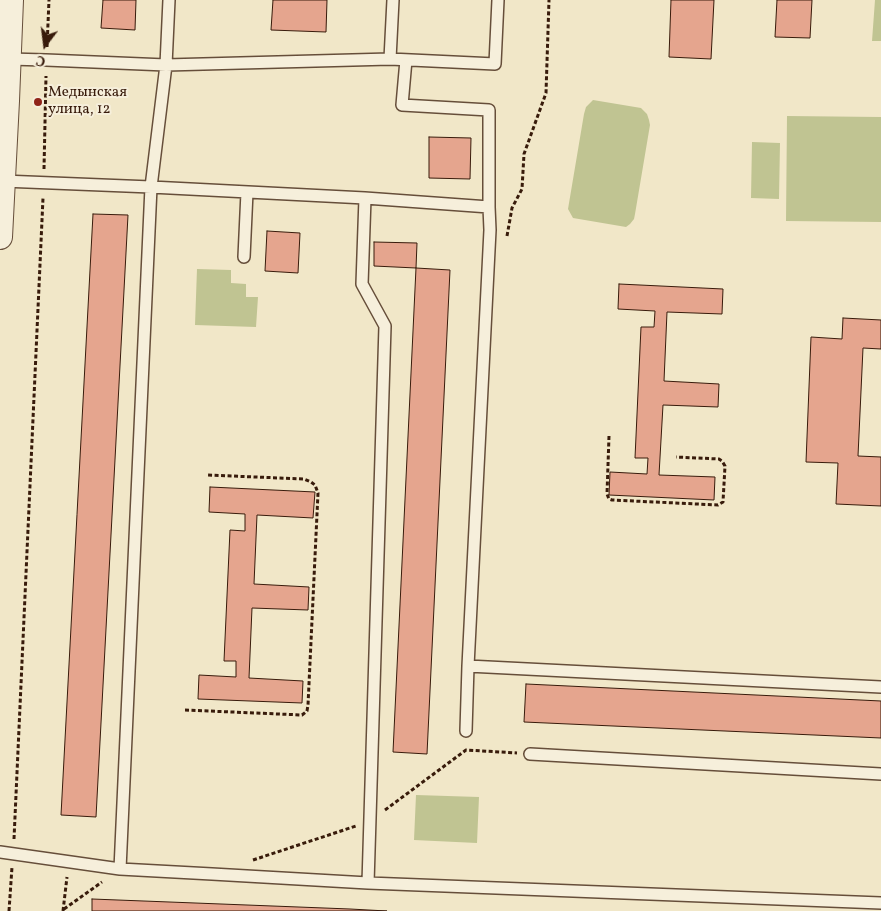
<!DOCTYPE html>
<html>
<head>
<meta charset="utf-8">
<style>
	body { margin:0 }
	#map { position:relative; width:881px; height:911px; overflow:hidden; background:#f1e7c8; font-family:Vollkorn,serif }
	canvas { display:block }
	.north { position:absolute; left:20px; top:20px; width:50px; height:50px; -webkit-text-stroke:4px #f6efdb; paint-order:stroke; rotate:195deg; font-size:14px; font-weight:700; line-height:20px; text-align:center; color:#381b0b }
	.north::after { content:''; display:block; margin:auto; width:18px; height:22px; background:#381b0b; clip-path:polygon(50% 0,100% 100%,50% 72%,0 100%) }
</style>
</head>
<body>
<div id="map">
<canvas width="881" height="911"></canvas>
<div class="north">С</div>
</div>
<script>
const c = document.querySelector('canvas').getContext('2d');
c.lineJoin = 'round';
function fillPath(path, color) { c.fillStyle = color; c.fill(path, 'evenodd'); }
const shape = rows => new Path2D(rows.map(r => 'M' + r).join(''));
function strokePath(path, color, width, dash) { c.strokeStyle = color; c.lineWidth = width; c.lineCap = dash ? 'butt' : 'round'; c.setLineDash(dash || []); c.stroke(path); }
function drawText(font, color, halo, rows, align = 'center') {
  c.font = font + ' Vollkorn,serif'; c.lineWidth = 4; c.setLineDash([]); c.textBaseline = 'middle'; c.strokeStyle = halo; c.fillStyle = color; for (const [text, x, y, turn = 0] of rows) {
    c.save(); c.translate(x, y); c.rotate((+turn || 0) * Math.PI / 180); c.textAlign = isNaN(turn) ? turn : align; if (halo) c.strokeText(text, 0, 0); c.fillText(text, 0, 0); c.restore();
  }
}
const green = shape([
	[875,0,881,0,881,41,872,41],
	[593,100,641,108,647,114,649,120,650,125,635,214,634,219,630,224,626,227,573,218,568,209,584,114,586,107],
	[787,116,881,117,881,222,786,221],
	[752,142,780,143,779,199,751,198],
	[197,269,231,270,231,283,246,284,246,297,258,297,256,327,195,325],
	[416,795,479,797,477,843,414,840]
]);
const building = shape([
	[103,0,136,0,135,30,101,28,103,0],
	[273,0,327,0,326,32,271,30,273,0],
	[671,0,714,0,711,59,669,57,671,0],
	[777,0,812,0,810,38,775,37,777,0],
	[429,137,471,138,470,179,429,178,429,137],
	[93,214,128,215,96,817,61,815,93,214],
	[267,231,300,233,298,273,265,271,267,231],
	[374,242,417,243,416,268,374,266,374,242],
	[416,268,450,270,427,754,393,752,416,268],
	[619,284,723,289,722,314,667,312,664,381,719,384,718,407,663,405,659,475,715,477,714,500,609,495,610,472,647,474,648,458,635,458,641,327,654,327,655,311,618,309,619,284],
	[843,318,881,320,881,349,863,348,858,456,881,457,881,506,836,504,838,463,806,462,811,337,842,339,843,318],
	[210,487,315,492,313,518,257,515,254,584,309,587,308,610,252,608,249,678,303,681,302,703,198,699,199,675,236,677,236,661,224,661,230,530,245,531,245,514,209,512,210,487],
	[526,684,881,701,881,738,524,722,526,684],
	[92,899,350,909,387,911,92,911,92,899]
]);
const path = shape([
	[47,47,49,0],
	[44,169,46,76],
	[507,236,512,208,522,189,524,154,546,93,549,0],
	[609,436,607,494,609,499,612,500,718,505,723,502,725,466,722,461,719,459,676,457],
	[185,710,302,715,307,711,308,705,318,493,315,485,311,482,304,479,207,475],
	[385,810,466,750,517,753],
	[14,839,43,198],
	[253,860,356,826],
	[64,909,102,882],
	[9,911,12,867],
	[63,911,67,877]
]);
const service = shape([
	[169,0,166,65,151,187,365,198,489,207,490,230,468,666,466,731],
	[9,59,46,60,166,65,390,59,495,64,498,0],
	[390,59,393,0],
	[406,60,402,105,489,110,489,207],
	[3,181,151,187,120,869],
	[365,198,362,284,385,326,368,883],
	[244,257,247,192],
	[468,666,881,687],
	[530,754,881,774],
	[0,852,120,869,212,874,368,883,881,903]
]);
const minor = shape([
	[0,237,7,101,11,0]
]);
const markers = [
	[38,102,5,"#8f2418"]
];
const poiNames = [
	["Медынская",48,93],
	["улица, 12",48,110]
];
fillPath(green, '#c0c492');
fillPath(building, '#e5a58e');
strokePath(building, '#381b0b', 1);
strokePath(service, '#664e3a', 14);
strokePath(minor, '#664e3a', 26);
strokePath(path, '#381b0b', 3, [4, 2.5]);
strokePath(service, '#f6efdb', 11);
strokePath(minor, '#f6efdb', 24);
for (const [x, y, r, color] of markers) { const dot = new Path2D(); dot.arc(x, y, r, 0, 2 * Math.PI); c.fillStyle = color; c.fill(dot); strokePath(dot, '#f6efdb', 2); }
drawText('15px', '#381b0b', '#f6efdb', poiNames, 'left');
</script>
</body>
</html>
